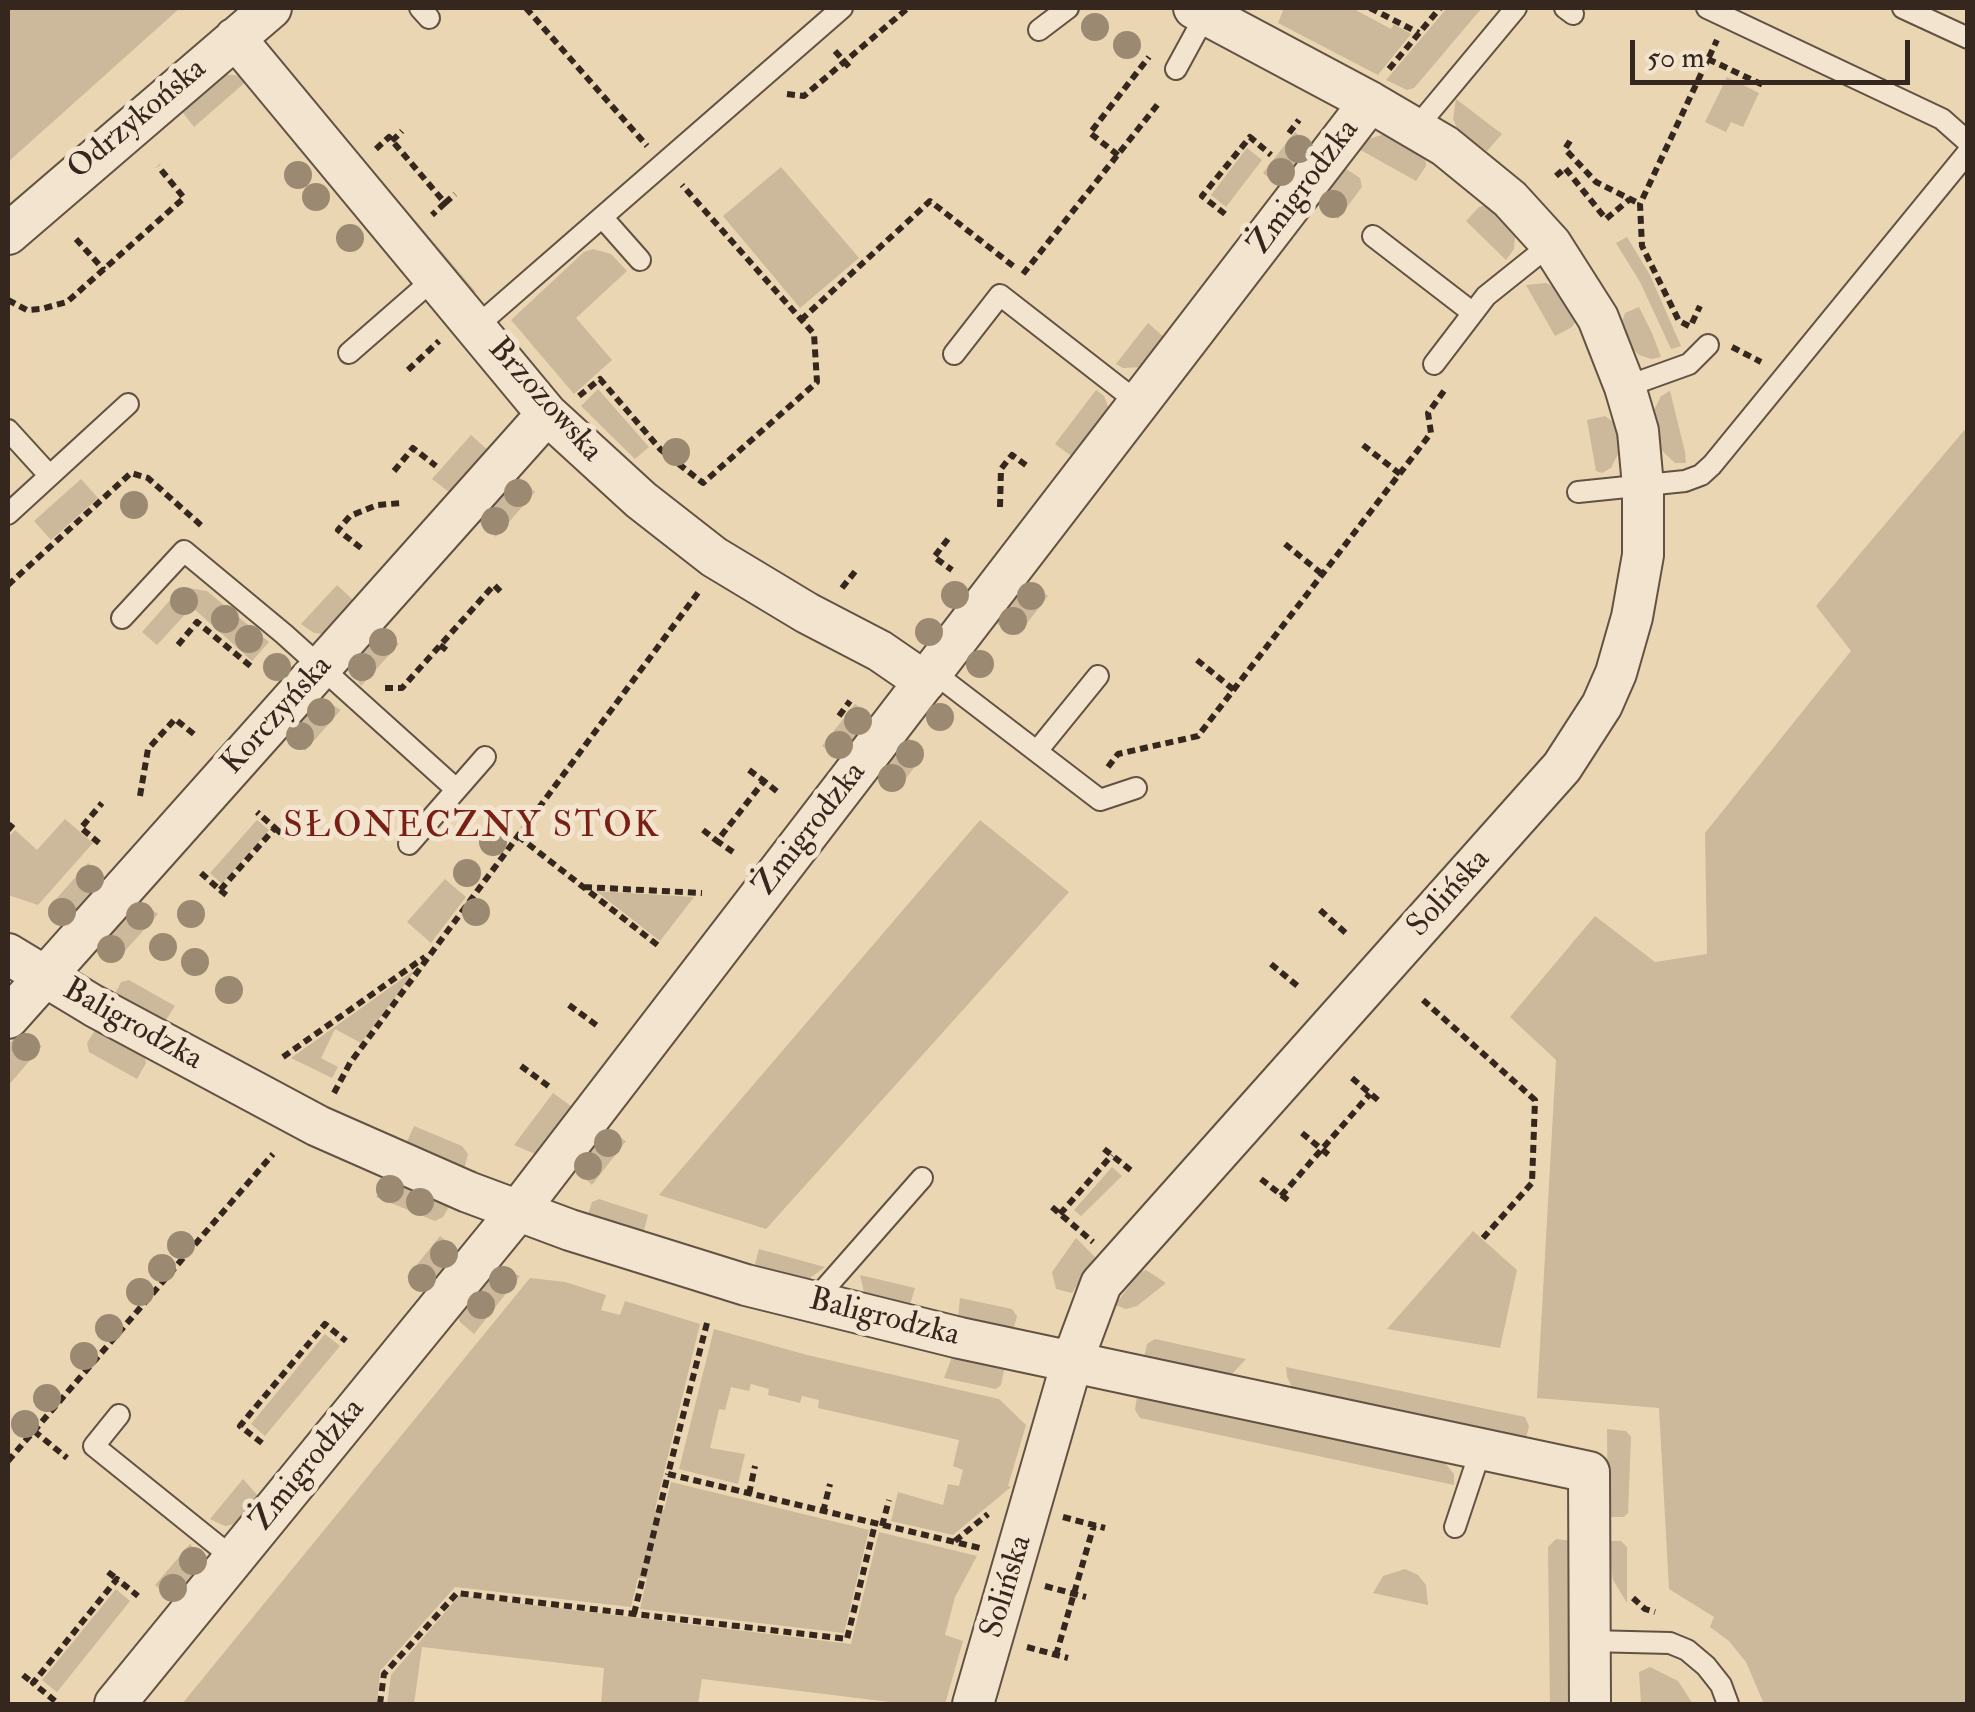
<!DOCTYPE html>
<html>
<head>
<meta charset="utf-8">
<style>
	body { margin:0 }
	#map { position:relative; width:1975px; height:1712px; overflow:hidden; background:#ebd6b3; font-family:"IM FELL Double Pica",serif }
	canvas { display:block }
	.frame { position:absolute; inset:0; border:10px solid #35261e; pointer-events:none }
	.scale { position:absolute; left:1630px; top:40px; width:280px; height:45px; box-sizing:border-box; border:5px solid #35261e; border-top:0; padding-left:12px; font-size:30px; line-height:35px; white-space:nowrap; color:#35261e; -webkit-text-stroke:8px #f2e4ce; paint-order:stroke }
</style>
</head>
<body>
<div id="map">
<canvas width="1975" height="1712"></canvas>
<div class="frame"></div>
<div class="scale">50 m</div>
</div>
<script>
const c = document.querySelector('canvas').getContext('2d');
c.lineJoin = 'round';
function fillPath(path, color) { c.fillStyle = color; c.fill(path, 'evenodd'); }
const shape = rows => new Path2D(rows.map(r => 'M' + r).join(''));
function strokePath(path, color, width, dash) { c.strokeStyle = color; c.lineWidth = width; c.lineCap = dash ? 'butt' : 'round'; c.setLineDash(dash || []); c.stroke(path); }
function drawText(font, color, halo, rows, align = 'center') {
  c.font = font + ' "IM FELL Double Pica",serif'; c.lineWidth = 10; c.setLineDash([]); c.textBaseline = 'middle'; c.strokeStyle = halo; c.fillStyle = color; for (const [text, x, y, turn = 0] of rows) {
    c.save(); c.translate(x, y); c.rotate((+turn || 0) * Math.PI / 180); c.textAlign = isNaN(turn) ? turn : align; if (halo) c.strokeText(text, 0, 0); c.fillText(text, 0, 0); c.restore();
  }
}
const green = shape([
	[8,8,180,8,8,162],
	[1284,8,1352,8,1391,29,1394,24,1411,34,1378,75,1278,23],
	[1447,8,1482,8,1414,88,1407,90,1386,80],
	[222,74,242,76,248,80,194,127,181,110],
	[1727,77,1759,93,1743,127,1731,122,1726,132,1705,122],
	[1456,99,1502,134,1487,151,1460,134,1453,119],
	[321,115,327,116,476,292,470,291],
	[1295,132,1317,149,1284,186,1279,186,1263,173],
	[1385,134,1425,154,1426,166,1416,181,1357,148,1365,140],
	[1247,148,1262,160,1226,207,1211,195],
	[781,167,859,258,800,308,723,216],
	[1343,167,1360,178,1362,187,1338,219,1319,204,1320,200],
	[1487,205,1512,227,1515,235,1514,249,1506,260,1466,221,1479,207],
	[1627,237,1650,275,1681,346,1671,349,1640,282,1616,243],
	[593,249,611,254,627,271,576,318,612,360,574,394,511,320,584,252],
	[1546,283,1561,291,1576,321,1572,327,1555,336,1526,285],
	[1639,307,1652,333,1661,357,1651,359,1639,355,1630,346,1621,325,1625,313],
	[1148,323,1165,338,1146,367,1123,368,1116,364],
	[598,389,649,447,635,459,581,406],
	[1096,390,1104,396,1109,409,1074,456,1070,455,1055,444],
	[1670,391,1685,452,1686,463,1675,463,1658,447,1652,414,1661,396],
	[1605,416,1616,424,1620,450,1611,468,1602,473,1596,471,1587,420],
	[1967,427,1967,1704,1764,1704,1746,1662,1729,1641,1710,1627,1714,1617,1669,1589,1659,1408,1537,1398,1556,1060,1510,1017,1595,916,1655,962,1707,954,1705,833,1851,651,1816,606],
	[471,435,491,453,454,492,449,492,432,479],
	[515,474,535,492,496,537,475,518],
	[81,479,98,498,51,540,34,521],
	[1025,584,1035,586,1048,596,1018,635,993,622],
	[337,585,352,599,353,606,325,634,314,633,301,624],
	[188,588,207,591,269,642,252,661,192,607,157,645,142,632,171,599],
	[378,630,385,632,399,644,361,686,353,672,353,663,356,654],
	[328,702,341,710,305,751,287,734,315,703],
	[855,704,877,719,841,758,822,746],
	[905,736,921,747,923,756,897,790,880,772],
	[65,819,93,843,38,905,8,895,8,838,15,830,37,850],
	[257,820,269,830,222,884,210,873],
	[980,820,1069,892,766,1229,659,1195],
	[88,863,102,875,103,887,70,924,48,908],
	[445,879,466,897,431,943,407,922],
	[596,891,694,897,660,941],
	[137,900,158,914,117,960,98,941],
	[416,969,361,1043,335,1029,321,1058,338,1067,332,1078,291,1058],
	[129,980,175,1006,164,1023,112,1000,121,982],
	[97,1027,144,1054,146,1063,137,1079,89,1052,87,1043],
	[19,1032,42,1046,8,1086,8,1045],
	[553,1093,575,1109,540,1156,514,1145],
	[414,1126,462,1146,468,1154,463,1174,405,1146],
	[603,1128,626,1141,592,1185,580,1174,570,1170],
	[1112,1167,1122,1176,1081,1216,1074,1210],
	[388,1178,451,1203,443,1217,435,1221,376,1197],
	[599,1199,648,1215,643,1234,586,1220,592,1202],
	[1473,1231,1517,1270,1500,1348,1387,1329],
	[440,1236,461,1253,428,1294,407,1277],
	[1076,1238,1095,1257,1072,1293,1056,1289,1052,1272],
	[759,1249,825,1267,803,1283,754,1268],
	[494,1266,520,1276,474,1334,460,1322,457,1313],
	[1146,1270,1166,1283,1137,1306,1126,1309,1115,1305,1139,1273],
	[860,1275,915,1288,909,1308,865,1296],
	[530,1278,565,1282,606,1295,601,1310,620,1315,625,1301,700,1324,655,1509,664,1510,671,1482,869,1530,844,1633,640,1609,647,1578,638,1578,631,1607,455,1587,380,1671,377,1704,182,1704],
	[960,1298,1012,1309,1017,1316,1012,1335,958,1318],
	[714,1329,807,1355,999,1399,1026,1425,1008,1486,1011,1487,953,1535,891,1521,898,1492,943,1505,948,1484,959,1486,963,1470,953,1466,959,1440,818,1408,819,1400,802,1396,800,1403,768,1395,769,1389,751,1384,749,1391,731,1387,725,1410,719,1409,710,1448,745,1454,738,1484,679,1469],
	[325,1334,340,1346,265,1436,251,1424],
	[1155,1339,1246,1359,1232,1374,1223,1377,1143,1362,1147,1344],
	[952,1357,1005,1366,1001,1385,996,1389,944,1378],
	[1286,1367,1525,1417,1529,1426,1525,1442,1294,1391,1287,1377],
	[1144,1392,1440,1457,1454,1474,1454,1485,1140,1418,1135,1410,1137,1397],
	[1607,1429,1626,1431,1631,1437,1628,1513,1624,1517,1608,1517],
	[243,1479,259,1497,240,1523,225,1526,210,1519],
	[879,1532,977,1556,955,1597,945,1635,963,1641,945,1704,906,1704,702,1679,698,1704,601,1704,604,1668,422,1647,414,1704,387,1704,391,1675,459,1596,851,1644],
	[1556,1539,1573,1541,1574,1704,1550,1704,1548,1547],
	[1608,1541,1621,1541,1627,1547,1627,1603,1613,1580],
	[190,1544,200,1555,201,1571,177,1599,169,1597,155,1585],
	[1405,1569,1418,1575,1426,1585,1428,1605,1373,1593,1383,1576],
	[116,1589,130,1601,57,1692,42,1680],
	[1650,1667,1678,1681,1693,1704,1641,1704,1639,1672]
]);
const path = shape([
	[526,8,647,146],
	[1370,8,1419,33],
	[835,51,851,69],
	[1708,59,1763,85],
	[1389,69,1440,8],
	[787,94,804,96,908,8],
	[1289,133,1299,120],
	[392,141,402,131],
	[1570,141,1565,149,1596,182,1640,204],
	[376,149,389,137,445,203,432,215],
	[1118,155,1090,133,1149,57],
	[1556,176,1565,168,1606,219,1630,199],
	[445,203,455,194],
	[1225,214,1202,196,1250,137,1271,155],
	[76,239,104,270],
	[1023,274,1158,104],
	[8,300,27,310,41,309,67,302,176,205,184,198,158,166],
	[801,320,930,201,1017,269],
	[1692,323,1700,306],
	[1689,326,1679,321,1642,246,1640,204,1717,40],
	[1732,347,1761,362],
	[408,370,439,341],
	[579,396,600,379,661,450,703,483,817,382,814,334,682,185],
	[1363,445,1400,474],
	[394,471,413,448,436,466],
	[1000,507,1001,469,1008,460,1012,455,1030,468],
	[948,539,934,557,952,570],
	[1285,544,1322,574],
	[361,548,338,530,350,516,377,505,402,503],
	[8,585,131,473,148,478,203,527],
	[842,588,857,569],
	[178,645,197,622,254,669],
	[440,645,450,653],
	[1197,660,1234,690],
	[385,688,402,688,494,585,503,594],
	[839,716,850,701],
	[1108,767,1118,754,1198,736,1431,433,1428,413,1444,391],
	[749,770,764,781],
	[140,796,148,749,175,719,195,735],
	[275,828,285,837],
	[8,830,13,824],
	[703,830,717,841],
	[518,836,660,947],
	[99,843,81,828,102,803],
	[733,852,717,841,764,781,779,793],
	[201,873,220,890,275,828,257,812],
	[584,887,702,893],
	[220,890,230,898],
	[1320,910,1348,935],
	[1271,964,1300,988],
	[1423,1000,1535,1100,1532,1183,1483,1238],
	[569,1005,599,1027],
	[283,1057,425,957],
	[521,1066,551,1088],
	[1352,1078,1379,1101],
	[334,1093,350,1063,700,590],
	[1302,1133,1330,1156],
	[1104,1149,1133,1172],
	[1261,1179,1289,1201],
	[1281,1196,1370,1094],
	[1052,1207,1093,1242],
	[1060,1214,1112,1155],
	[707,1323,668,1474,980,1548],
	[34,1431,67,1458],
	[262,1443,240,1426,249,1415,325,1324,346,1341],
	[8,1461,273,1154],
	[749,1494,755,1466],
	[823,1512,830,1484],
	[1063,1517,1105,1528],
	[882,1526,889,1500],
	[955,1541,988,1514],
	[108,1572,117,1579],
	[1045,1586,1086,1597],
	[1633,1598,1645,1609,1655,1612],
	[634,1614,668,1474],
	[1027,1647,1068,1658],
	[1056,1655,1094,1525],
	[23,1675,33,1683],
	[55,1701,33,1683,117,1579,138,1596],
	[380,1704,384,1674,457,1593,847,1639,875,1524]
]);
const lane = shape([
	[420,8,429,18],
	[1565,8,1573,14],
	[1707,8,1942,119,1968,142],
	[1903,8,1968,38],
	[1039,30,1068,8],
	[1176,69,1206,14],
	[1416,128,1516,8],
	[602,217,640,260],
	[1373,236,1473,313],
	[477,326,842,8],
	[349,353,436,277],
	[954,354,1000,295,1140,404],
	[1434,364,1486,296,1551,244],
	[1625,387,1689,364,1708,345],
	[8,430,49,475],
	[1578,492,1685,481,1701,475,1712,465,1968,152],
	[8,514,128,404],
	[122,618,184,551,284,634,456,789],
	[933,672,1100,800,1136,788],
	[1037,751,1098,676],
	[409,844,485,757],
	[813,1302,922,1178],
	[119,1415,94,1446,233,1558],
	[1455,1527,1481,1449],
	[1590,1641,1670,1643,1687,1650,1706,1666,1721,1685,1728,1704]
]);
const street = shape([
	[235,38,547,414,641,500,714,557,807,613,880,651,925,682],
	[8,234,271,8],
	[8,954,94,1006,318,1126,468,1192,570,1230,746,1285,960,1338,1589,1472,1590,1704],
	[8,1018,547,414],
	[115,1704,517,1212,1370,102,1194,8],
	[973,1704,1072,1362,1101,1284,1562,767,1602,705,1616,673,1632,617,1643,555,1643,486,1638,431,1625,387,1598,318,1551,244,1510,199,1445,146,1370,102]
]);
const trees = [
	[1095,27],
	[1127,45],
	[1299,149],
	[1281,172],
	[298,175],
	[316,197],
	[1333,204],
	[350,238],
	[676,452],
	[518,493],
	[134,505],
	[495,521],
	[955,595],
	[1031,596],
	[184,601],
	[225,619],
	[1013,621],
	[929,632],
	[249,639],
	[383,642],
	[980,664],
	[277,667],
	[362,667],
	[321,712],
	[940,717],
	[858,721],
	[300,736],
	[839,745],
	[910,754],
	[892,778],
	[493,842],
	[467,873],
	[90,879],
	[62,912],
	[476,912],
	[191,914],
	[140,916],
	[163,947],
	[111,949],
	[195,962],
	[229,990],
	[26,1047],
	[608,1143],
	[588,1166],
	[390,1189],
	[420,1202],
	[181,1245],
	[444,1254],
	[162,1268],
	[422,1278],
	[503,1280],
	[140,1292],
	[481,1305],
	[109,1328],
	[84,1356],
	[47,1398],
	[25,1424],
	[193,1561],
	[173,1588]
];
const streetNames = [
	["Odrzykońska",138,120,-40],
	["Żmigrodzka",1305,188,-53],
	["Brzozowska",544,401,48],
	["Korczyńska",278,716,-48],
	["Żmigrodzka",811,830,-52],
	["Solińska",1450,894,-48],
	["Baligrodzka",132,1026,29],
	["Baligrodzka",884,1319,14],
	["Żmigrodzka",309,1466,-51],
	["Solińska",1008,1587,-73]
];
const neighbourhoodNames = [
	["SŁONECZNY STOK",472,828]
];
fillPath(green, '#ccb89a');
strokePath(lane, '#625243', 24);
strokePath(street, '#625243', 44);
strokePath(path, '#35261e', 6, [8, 5]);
strokePath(lane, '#f2e4ce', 20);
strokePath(street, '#f2e4ce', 40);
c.fillStyle = '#9c8972';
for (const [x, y] of trees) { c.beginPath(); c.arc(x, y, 14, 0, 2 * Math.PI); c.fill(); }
drawText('32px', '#35261e', '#f2e4ce', streetNames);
c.letterSpacing = '2.5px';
drawText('35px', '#7a1f14', '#f2e4ce', neighbourhoodNames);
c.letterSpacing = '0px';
</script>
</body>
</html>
